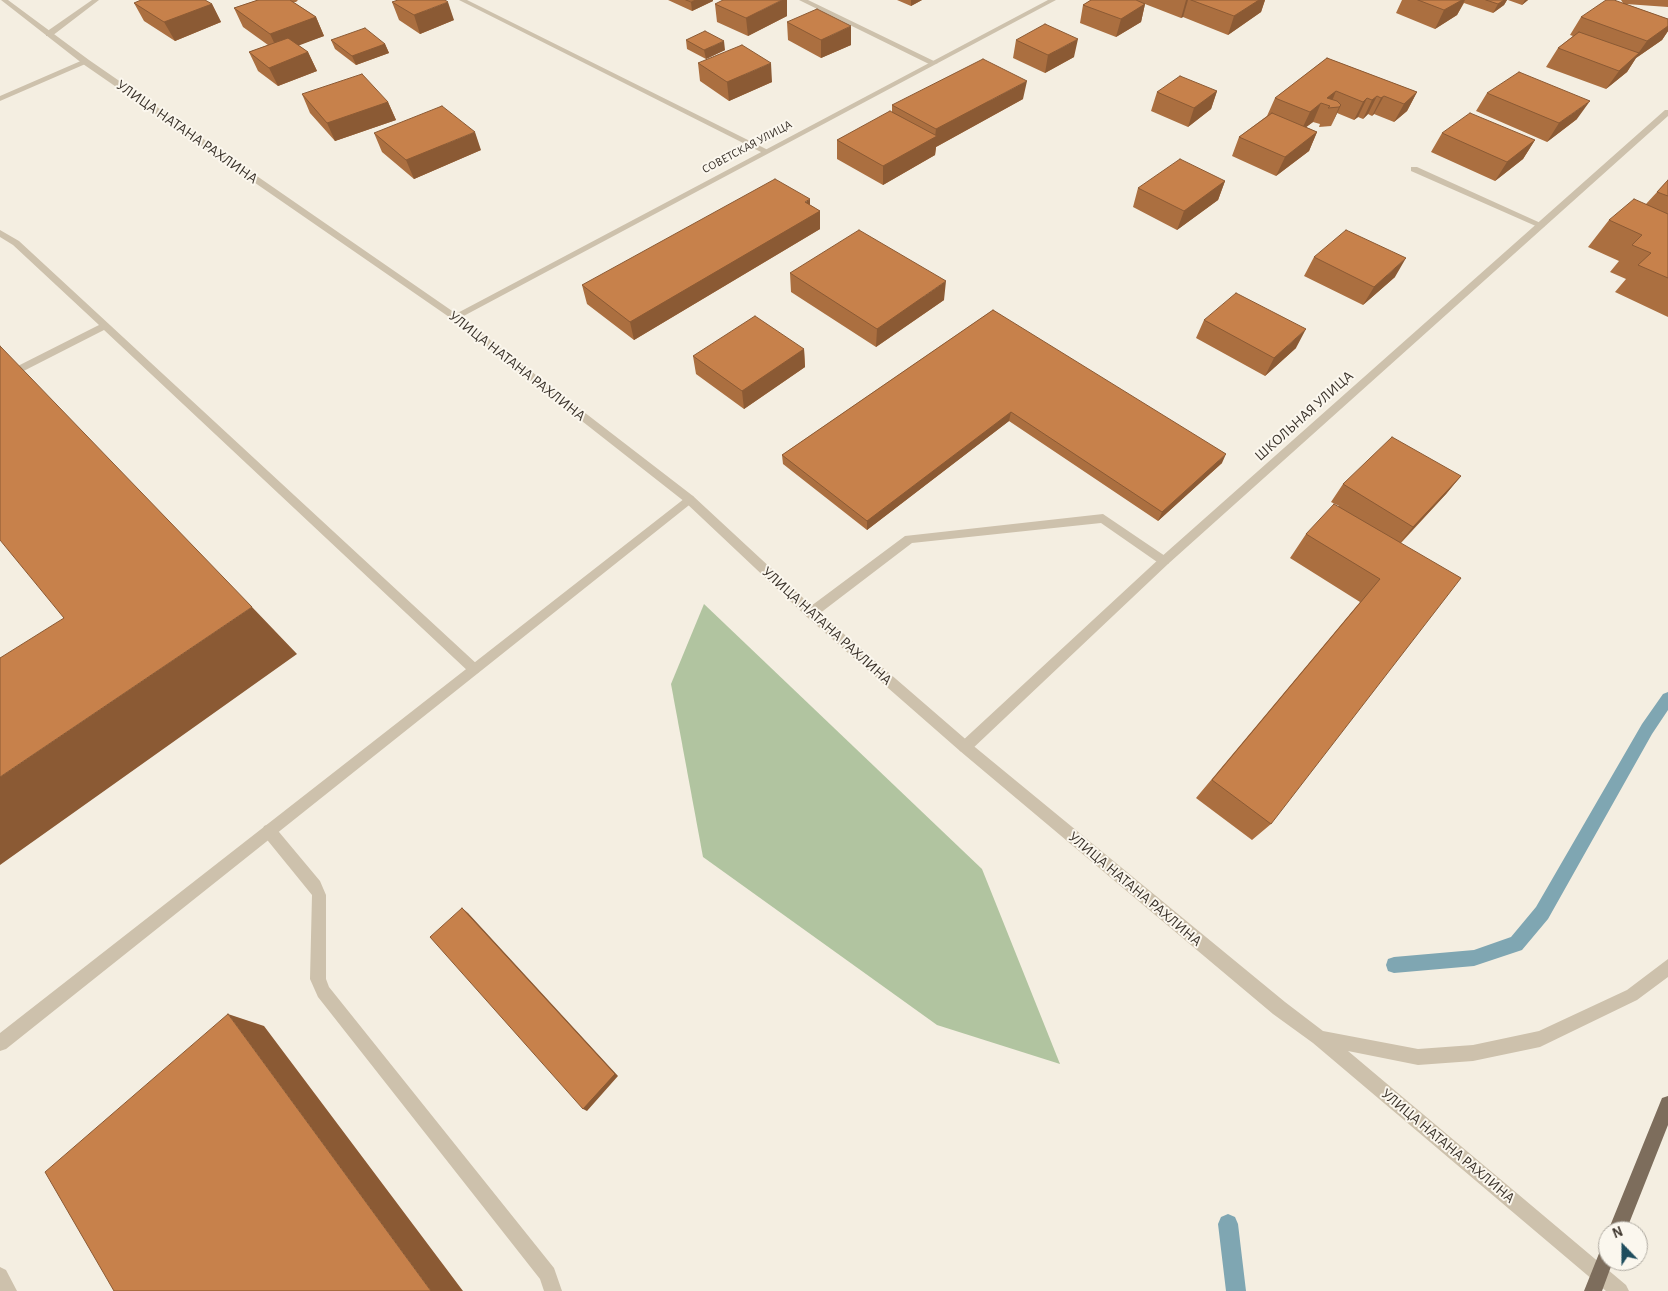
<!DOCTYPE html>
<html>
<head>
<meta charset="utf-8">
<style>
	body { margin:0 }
	#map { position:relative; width:1668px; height:1291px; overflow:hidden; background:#f4eee1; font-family:"Alegreya Sans",sans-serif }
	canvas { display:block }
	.north { position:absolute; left:1598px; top:1221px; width:50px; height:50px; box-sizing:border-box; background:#fbf7ee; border:1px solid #aea9a0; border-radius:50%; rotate:338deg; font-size:14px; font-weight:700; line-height:20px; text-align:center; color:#3b332b }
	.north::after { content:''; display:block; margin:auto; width:18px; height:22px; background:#1f4d5d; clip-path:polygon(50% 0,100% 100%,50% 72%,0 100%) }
</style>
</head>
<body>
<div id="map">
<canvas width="1668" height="1291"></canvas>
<div class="north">N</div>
</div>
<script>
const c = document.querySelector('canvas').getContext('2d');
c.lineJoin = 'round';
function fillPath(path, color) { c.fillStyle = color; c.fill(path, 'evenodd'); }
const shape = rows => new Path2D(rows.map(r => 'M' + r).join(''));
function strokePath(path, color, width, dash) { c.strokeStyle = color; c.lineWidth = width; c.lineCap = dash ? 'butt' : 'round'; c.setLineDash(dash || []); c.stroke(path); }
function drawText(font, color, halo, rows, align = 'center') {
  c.font = font + ' "Alegreya Sans",sans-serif'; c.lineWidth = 4; c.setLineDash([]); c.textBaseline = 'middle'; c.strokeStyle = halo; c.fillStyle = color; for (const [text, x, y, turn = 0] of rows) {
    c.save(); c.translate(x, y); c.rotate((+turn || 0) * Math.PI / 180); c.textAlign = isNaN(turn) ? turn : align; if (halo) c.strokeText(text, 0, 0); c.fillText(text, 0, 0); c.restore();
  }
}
const green = shape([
	[704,604,982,869,1060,1064,937,1025,703,857,671,684]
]);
const stream = shape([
	[1668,692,1668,710,1652,734,1548,919,1522,950,1474,966,1394,973,1388,971,1386,965,1388,959,1394,957,1474,950,1511,937,1536,907,1642,724,1663,694,1668,692],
	[1228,1214,1235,1217,1238,1224,1246,1291,1226,1291,1218,1224,1221,1217,1228,1214]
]);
const service = shape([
	[459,0,467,0,770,151,763,153,459,0],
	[799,0,808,0,938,63,931,65,799,0],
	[83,60,90,62,0,101,0,96,83,60],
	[1411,167,1417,167,1545,225,1544,227,1538,227,1411,171,1411,167],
	[0,230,19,241,478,665,480,669,478,673,474,674,470,673,104,330,0,383,0,375,99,325,13,245,0,237,0,230],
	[1103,514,1168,558,1170,561,1168,564,1160,564,1101,523,912,543,815,617,811,618,807,617,805,613,807,609,905,536,1103,514],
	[269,824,274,826,320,881,326,895,326,979,329,987,554,1268,562,1291,544,1291,540,1279,318,997,310,979,312,895,264,836,262,831,264,826,269,824],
	[0,1267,6,1270,17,1291,0,1291,0,1267]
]);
const minor = shape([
	[92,0,99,0,52,36,46,36,46,32,92,0],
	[1048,0,1056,0,458,319,452,319,450,317,1048,0],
	[1665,110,1668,110,1668,116,1168,564,970,751,965,753,960,751,958,747,960,743,1160,558,1665,110],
	[689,495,693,496,695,499,693,502,6,1049,0,1051,0,1033,689,495]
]);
const tertiary = shape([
	[1,0,8,0,89,60,458,315,693,496,815,609,970,743,1285,1002,1323,1031,1418,1049,1473,1045,1539,1031,1627,990,1668,959,1668,977,1637,1000,1540,1047,1473,1061,1418,1065,1348,1051,1626,1285,1629,1291,1606,1291,1313,1043,1273,1014,960,751,807,617,685,502,452,319,83,64,1,0]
]);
const primary = shape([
	[1668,1096,1668,1125,1626,1231,1608,1231,1662,1098,1668,1096],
	[1608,1243,1608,1261,1613,1261,1602,1291,1584,1291,1602,1246,1608,1243]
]);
const wall = shape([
	[258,0,298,0,296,2,293,2,316,17,324,36,298,45,308,52,317,71,278,86,258,71,249,52,268,45,243,27,234,8],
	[668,0,713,0,713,1,692,11],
	[897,0,922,0,911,6],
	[1091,0,1265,0,1261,12,1228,35,1183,17,1181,18,1145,4,1141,22,1116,37,1080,23,1083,5],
	[1402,0,1507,0,1504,5,1493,13,1464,3,1457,15,1435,29,1396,13],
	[1508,0,1528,0,1522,5],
	[1621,0,1668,0,1668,7,1626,4,1668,19,1668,31,1662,40,1636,58,1627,72,1606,89,1546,67,1558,48,1573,36,1570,35,1581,17,1623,3],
	[392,2,454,20,420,34,399,20],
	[134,3,212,4,221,22,175,41,144,21],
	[715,4,787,16,748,36,717,22],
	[787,22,851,45,821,58,788,40],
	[331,40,385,44,389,53,356,65,335,49],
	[686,40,725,50,706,59,687,49],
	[1016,40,1074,57,1045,73,1013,58],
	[1327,58,1417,92,1407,111,1394,122,1374,114,1372,116,1368,114,1363,119,1358,117,1354,120,1337,113,1331,126,1319,127,1320,124,1313,122,1306,127,1317,132,1309,151,1276,176,1232,156,1239,137,1267,116,1275,98],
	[698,63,772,82,729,101,700,81],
	[1217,91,1211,109,1188,127,1151,111,1157,92],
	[1487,93,1577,119,1547,142,1476,111],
	[302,94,388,102,396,120,335,141,310,113],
	[1023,99,936,147,935,155,883,185,837,159,837,140,892,112,892,105],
	[374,133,481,150,414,179,382,152],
	[1442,133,1535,140,1523,159,1495,181,1431,152],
	[1668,180,1668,317,1615,292,1626,279,1610,272,1619,261,1588,247,1609,220,1646,204],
	[1225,181,1218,200,1177,230,1133,207,1138,188],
	[810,205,820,211,820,229,634,340,587,304,582,285],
	[1314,257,1395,277,1363,305,1304,276],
	[790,273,944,300,876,347,791,292],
	[993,310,1222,463,1158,521,1009,421,867,530,783,464,782,455],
	[1204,320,1296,348,1265,376,1196,338],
	[804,349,805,367,744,409,696,374,693,356],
	[1461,476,1446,494,1401,543,1271,824,1252,840,1196,798,1360,602,1290,558,1306,534,1339,506,1331,502,1343,484]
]);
const shadedWall = shape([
	[696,0,713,0,713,1,692,11,691,2],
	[782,0,787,0,787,16,748,36,746,18],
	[911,0,922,0,911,6],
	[1186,0,1188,0,1183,17,1181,18],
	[1259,0,1265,0,1261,12,1228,35,1234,16],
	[1462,0,1465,0,1457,15,1435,29,1444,10],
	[1504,0,1507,0,1504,5,1493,13,1498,4],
	[1525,0,1528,0,1522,5],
	[448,2,454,20,420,34,414,15],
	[212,4,221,22,175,41,164,22],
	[1145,4,1141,22,1116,37,1121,19],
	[316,17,324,36,279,53,270,34],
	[851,26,851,45,821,58,821,40],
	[1668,26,1668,31,1662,40,1636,58,1627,72,1606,89,1619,71,1637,55,1647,41],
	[1078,39,1074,57,1045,73,1048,55],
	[724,41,725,50,706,59,704,50],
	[385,44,389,53,356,65,352,56],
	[308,52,317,71,278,86,269,68],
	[771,63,772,82,729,101,727,82],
	[1027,81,1023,99,936,147,935,155,883,185,883,166,935,137,936,129],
	[1217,91,1211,109,1188,127,1194,108],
	[1336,91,1330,106,1327,98],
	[1417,92,1407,111,1394,122,1404,104],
	[1377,96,1368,114,1363,119,1372,100],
	[1384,96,1374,114,1372,116,1381,98],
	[1367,98,1358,117,1354,120,1363,102],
	[1590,101,1577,119,1547,142,1559,123],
	[388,102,396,120,335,141,327,123],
	[1321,103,1313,122,1301,131,1310,112],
	[1341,105,1332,124,1331,126,1339,107],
	[475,132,481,150,414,179,406,160],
	[1317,132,1309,151,1276,176,1285,157],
	[1535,140,1523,159,1495,181,1507,162],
	[1225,181,1218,200,1177,230,1184,211],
	[810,199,810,216,820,211,820,229,634,340,630,322],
	[1406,258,1395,277,1363,305,1374,287],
	[946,281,944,300,876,347,877,329],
	[1306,329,1296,348,1265,376,1274,358],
	[804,349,805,367,744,409,742,391],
	[1011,412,1009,421,867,530,867,521],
	[1226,454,1222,463,1158,521,1162,512],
	[1461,476,1446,494,1399,544,1413,527],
	[252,607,297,654,0,865,0,777],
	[462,908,468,913,618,1076,587,1111,583,1109],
	[228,1014,264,1026,463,1291,431,1291]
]);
const building = shape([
	[141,0,205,0,212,4,164,22,134,3,141,0],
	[258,0,290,0,316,17,270,34,234,8,258,0],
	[398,0,445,0,448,2,414,15,392,2,398,0],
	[686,0,696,0,691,2,686,0],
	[723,0,782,0,746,18,715,4,723,0],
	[1091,0,1136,0,1145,4,1121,19,1083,5,1091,0],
	[1191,0,1259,0,1234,16,1191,0],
	[1418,0,1462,0,1444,10,1418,0],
	[1486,0,1504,0,1498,4,1486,0],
	[1606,0,1614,0,1668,19,1668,26,1647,41,1581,17,1606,0],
	[817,9,851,26,821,40,787,22,817,9],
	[1045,24,1078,39,1048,55,1016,40,1045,24],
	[365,28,385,44,352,56,331,40,365,28],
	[705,31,724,41,704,50,686,40,705,31],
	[1579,32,1639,53,1619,71,1558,48,1579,32],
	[288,38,308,52,269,68,249,52,288,38],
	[742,45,771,63,727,82,698,63,742,45],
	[1327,58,1417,92,1404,104,1384,96,1381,98,1377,96,1372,100,1367,98,1363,102,1336,91,1327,98,1337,101,1341,105,1339,107,1328,108,1330,106,1321,103,1310,112,1275,98,1327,58],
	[983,59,1027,81,936,129,892,105,983,59],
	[1519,72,1590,101,1559,123,1487,93,1519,72],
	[362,74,388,102,327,123,302,94,362,74],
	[1180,76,1217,91,1194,108,1157,92,1180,76],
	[442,106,475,132,406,160,374,133,442,106],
	[890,111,937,136,883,166,837,140,890,111],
	[1272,113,1317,132,1285,157,1239,137,1272,113],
	[1470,113,1535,140,1507,162,1442,133,1470,113],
	[1180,159,1225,181,1184,211,1138,188,1180,159],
	[775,179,810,199,805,202,820,211,630,322,582,285,775,179],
	[1668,180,1668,196,1657,192,1668,180],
	[1634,199,1668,214,1668,278,1638,265,1651,253,1632,245,1642,235,1609,220,1634,199],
	[859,230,946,281,877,329,790,273,859,230],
	[1346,230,1406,258,1374,287,1314,257,1346,230],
	[1236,293,1306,329,1274,358,1204,320,1236,293],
	[993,310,1226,454,1162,512,1011,412,867,521,782,455,993,310],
	[755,316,804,349,742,391,693,356,755,316],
	[0,346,252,607,0,777,0,658,64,618,0,540,0,346],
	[1392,437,1461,476,1413,527,1343,484,1392,437],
	[1334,504,1461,578,1271,824,1212,780,1380,579,1306,534,1334,504],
	[462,908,615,1074,583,1109,430,937,462,908],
	[228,1014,431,1291,114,1291,45,1172,228,1014]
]);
const farStreetnames = [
	["СОВЕТСКАЯ УЛИЦА",747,147,-28]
];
const streetNames = [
	["УЛИЦА НАТАНА РАХЛИНА",187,132,35],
	["УЛИЦА НАТАНА РАХЛИНА",517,366,38],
	["ШКОЛЬНАЯ УЛИЦА",1304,416,-42],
	["УЛИЦА НАТАНА РАХЛИНА",827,626,42],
	["УЛИЦА НАТАНА РАХЛИНА",1135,889,40],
	["УЛИЦА НАТАНА РАХЛИНА",1448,1146,40]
];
fillPath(green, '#b1c4a0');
fillPath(stream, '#7fa6b2');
fillPath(service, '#cdc1ac');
fillPath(minor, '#cdc1ac');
fillPath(tertiary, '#cdc1ac');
fillPath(primary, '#7d6d5c');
fillPath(wall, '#ab6f40');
fillPath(shadedWall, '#8b5a34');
fillPath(building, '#c7814b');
strokePath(building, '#8b5a34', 1);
drawText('12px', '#3b332b', '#fbf7ee', farStreetnames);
drawText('15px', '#3b332b', '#fbf7ee', streetNames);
</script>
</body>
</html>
